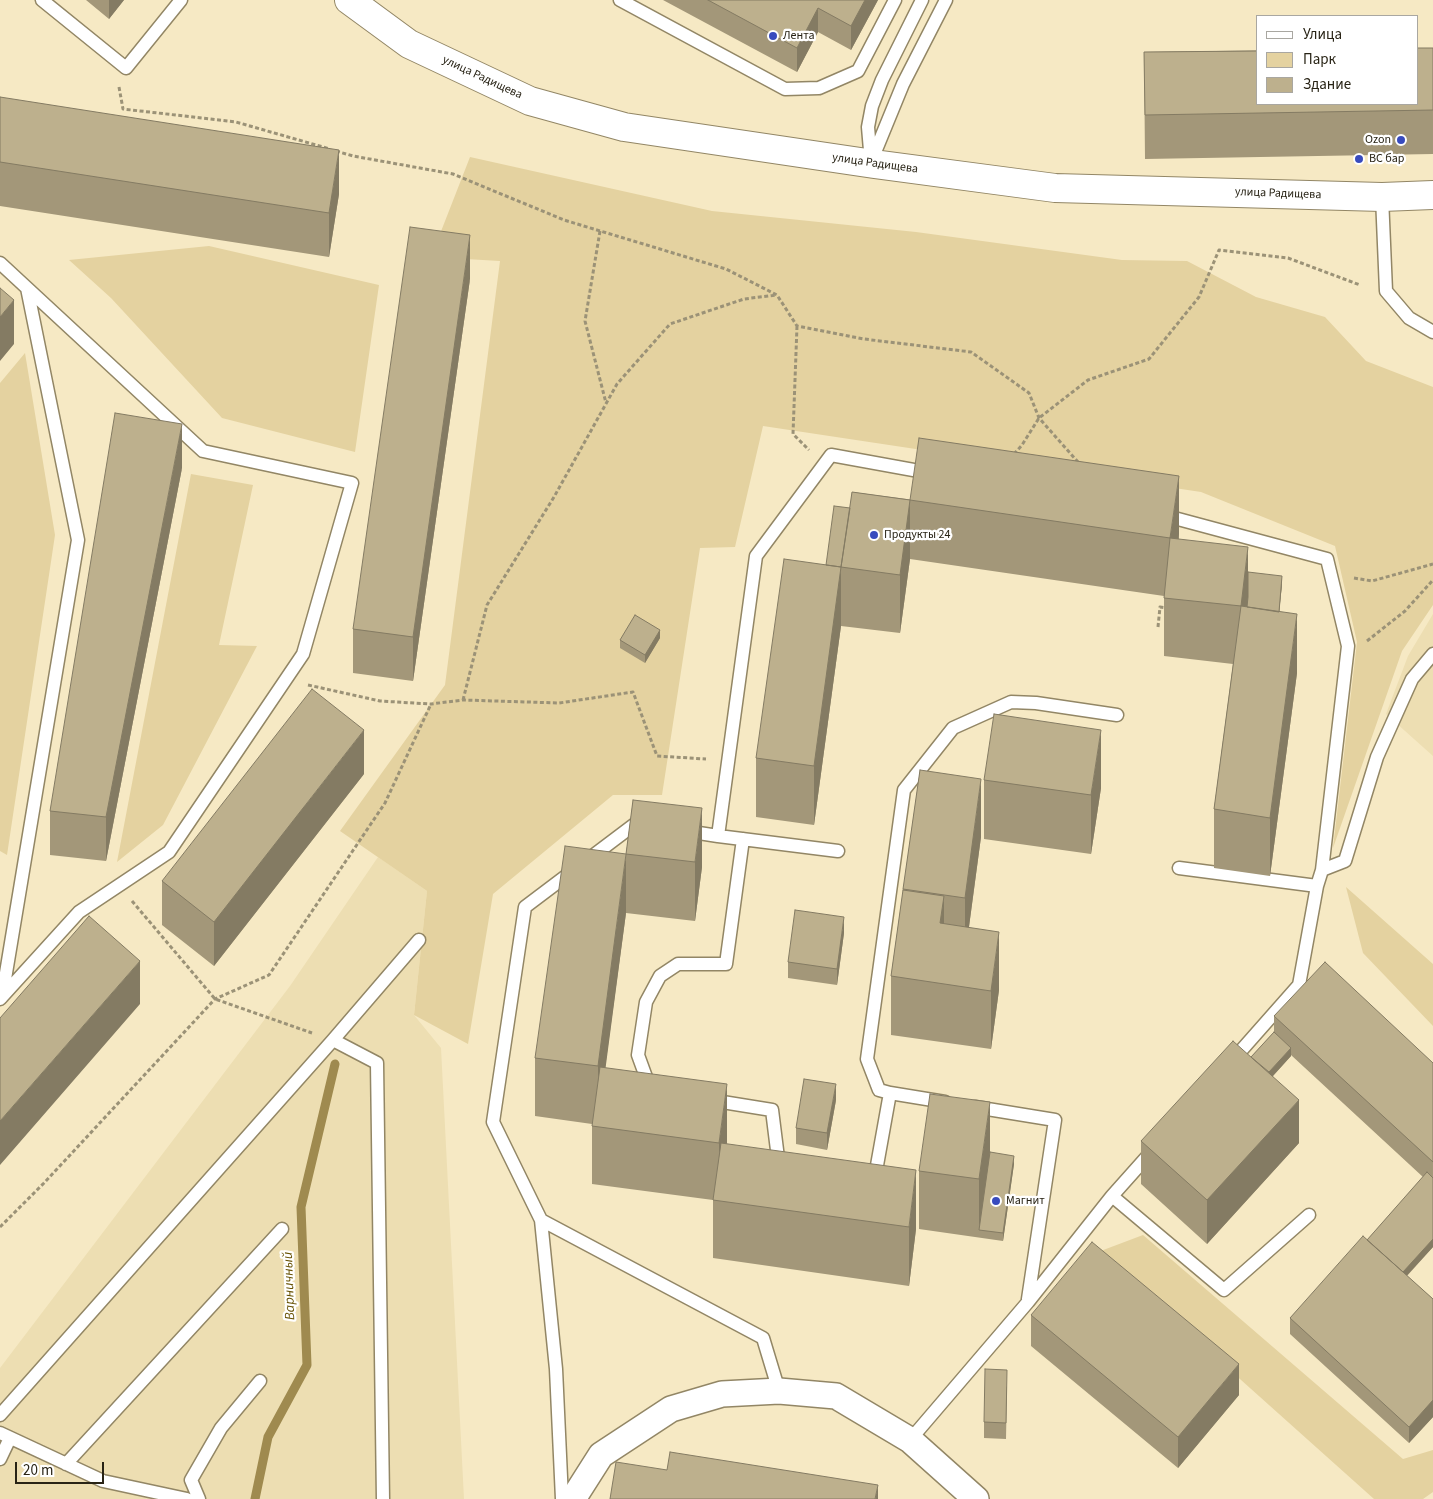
<!DOCTYPE html>
<html>
<head>
<meta charset="utf-8">
<style>
	body { margin:0 }
	#map { position:relative; width:1433px; height:1499px; overflow:hidden; background:#f6e9c4; font-family:"Source Sans 3",sans-serif }
	canvas { display:block }
	.legend { position:absolute; left:1256px; top:15px; width:162px; height:90px; box-sizing:border-box; background:#fff; border:1px solid #a9a7a1; margin:0; padding:6px 9px; list-style:none; font-size:15px; color:#282315 }
	.legend li { display:flex; align-items:center; gap:10px; height:25px }
	.legend b { width:25px; border:1px solid #a9a7a1 }
	.scale { position:absolute; left:15px; top:1462px; width:89px; height:22px; box-sizing:border-box; border:2px solid #282315; border-top:0; padding-left:6px; font-size:15px; line-height:18px; white-space:nowrap; color:#282315; -webkit-text-stroke:4px #fff; paint-order:stroke }
</style>
</head>
<body>
<div id="map">
<canvas width="1433" height="1499"></canvas>
<ul class="legend">
<li><b style="height:6px;background:#fff"></b>Улица</li>
<li><b style="height:14px;background:#e4d2a0"></b>Парк</li>
<li><b style="height:14px;background:#bdb08d"></b>Здание</li>
</ul>
<div class="scale">20 m</div>
</div>
<script>
const c = document.querySelector('canvas').getContext('2d');
c.lineJoin = 'round';
function fillPath(path, color) { c.fillStyle = color; c.fill(path, 'evenodd'); }
const shape = rows => new Path2D(rows.map(r => 'M' + r).join(''));
function strokePath(path, color, width, dash) { c.strokeStyle = color; c.lineWidth = width; c.lineCap = dash ? 'butt' : 'round'; c.setLineDash(dash || []); c.stroke(path); }
function drawText(font, color, halo, rows, align = 'center') {
  c.font = font + ' "Source Sans 3",sans-serif'; c.lineWidth = 4.5; c.setLineDash([]); c.textBaseline = 'middle'; c.strokeStyle = halo; c.fillStyle = color; for (const [text, x, y, turn = 0] of rows) {
    c.save(); c.translate(x, y); c.rotate((+turn || 0) * Math.PI / 180); c.textAlign = isNaN(turn) ? turn : align; if (halo) c.strokeText(text, 0, 0); c.fillText(text, 0, 0); c.restore();
  }
}
const built = shape([
	[1433,614,1433,756,1386,714,1408,656],
	[378,857,427,891,414,1015,441,1048,464,1499,0,1499,0,1368,290,986]
]);
const green = shape([
	[470,157,712,211,916,232,1122,260,1187,261,1256,297,1325,317,1366,361,1433,387,1433,605,1402,651,1333,848,1357,642,1335,546,1201,492,763,426,735,547,700,548,662,795,613,795,493,894,468,1044,414,1015,427,891,340,831,445,685,500,261,431,257],
	[209,246,379,285,355,452,222,418,111,298,69,260],
	[25,353,55,535,7,855,0,851,0,383],
	[191,474,253,485,219,645,257,646,163,825,117,862],
	[1346,887,1433,964,1433,1026,1363,953],
	[1143,1235,1403,1459,1433,1450,1433,1492,1423,1499,1374,1499,1098,1252]
]);
const stream = shape([
	[255,1499,268,1437,307,1365,301,1207,335,1064]
]);
const path = shape([
	[119,87,123,109,236,122,330,149],
	[336,151,353,156,453,174,564,220,726,269,777,295,797,326,864,339,971,352,1029,393,1039,418,1078,462],
	[600,231,585,321,606,403],
	[797,326,793,434,809,450],
	[1014,454,1022,445,1039,418,1088,380,1149,359,1199,297,1219,250,1288,258,1360,285],
	[1354,578,1372,581,1433,564],
	[1158,627,1160,607,1168,608],
	[1367,641,1405,611,1433,580],
	[308,685,380,701,431,704,463,700,559,703,633,692,657,756,706,759],
	[463,700,487,605,554,497,617,384,670,324,744,299,776,295],
	[132,901,215,999,312,1033],
	[0,1227,44,1183,215,999,269,975,385,803,431,704]
]);
const service = shape([
	[42,0,126,68,181,0],
	[620,0,785,89,819,88,858,71,895,0],
	[922,0,882,80,872,106,868,127,871,162,903,84,946,0],
	[1382,197,1386,291,1409,318,1433,332],
	[0,263,203,451,352,483,303,654,169,852,79,912,0,999],
	[1163,515,1327,559,1348,646,1322,870,1317,886,1299,985,1231,1062],
	[644,825,635,824,525,907,493,1122,541,1220,763,1338,779,1391],
	[686,831,718,836,756,556,831,455,930,473],
	[718,836,838,851],
	[1179,868,1317,886],
	[1322,870,1345,861,1377,757,1412,679,1433,654],
	[2,997,78,540,27,288],
	[333,1040,377,1063,383,1499],
	[650,1088,638,1055,646,1002,660,976,678,964,726,964,743,839],
	[890,1093,945,1102],
	[710,1100,772,1110,779,1166],
	[975,1107,1055,1120,1028,1299],
	[874,1182,890,1093,879,1090,867,1059,904,790,953,728,1011,702,1036,703,1117,715],
	[1112,1196,1224,1290,1309,1215],
	[541,1220,556,1369,562,1499],
	[0,1415,333,1040,419,940],
	[0,1433,103,1481,187,1499],
	[910,1440,1028,1302,1112,1196,1153,1150],
	[0,1459,10,1438],
	[66,1464,282,1229],
	[199,1499,191,1480,221,1428,260,1381]
]);
const minor = shape([
	[573,1499,601,1455,671,1409,722,1394,779,1391,836,1396,910,1440,976,1499]
]);
const tertiary = shape([
	[349,0,409,44,530,101,624,127,874,164,1055,188,1382,197,1433,195]
]);
const wall = shape([
	[86,0,124,0,109,19],
	[663,0,878,0,851,50,818,32,797,72],
	[1433,48,1433,154,1145,159,1144,52],
	[0,97,339,194,329,257,0,206],
	[470,279,413,681,353,673,353,629],
	[182,468,106,861,50,855,50,811],
	[852,492,1179,534,1179,539,1248,572,1282,584,1279,612,1297,673,1270,876,1214,868,1214,809,1233,664,1164,656,1164,596,910,559,900,633,841,626,814,825,756,817,756,758,826,565,850,508],
	[660,638,645,663,620,648,620,640],
	[920,770,981,837,969,927,999,990,991,1049,891,1035,891,976],
	[364,774,214,966,162,925,162,881],
	[984,780,1101,788,1091,854,984,839],
	[633,800,702,867,695,921,626,913,626,854],
	[626,913,605,1068,727,1144,916,1229,909,1286,713,1258,713,1200,592,1184,592,1124,535,1116,535,1058],
	[844,933,837,985,788,978,788,962],
	[1274,1016,1433,1063,1433,1247,1407,1276,1433,1299,1433,1417,1409,1443,1290,1334,1290,1318,1367,1240,1423,1177,1291,1055,1291,1056,1273,1076,1299,1143,1207,1244,1141,1184,1141,1141,1251,1057,1274,1032],
	[836,1100,827,1150,796,1144,796,1128],
	[990,1152,1014,1164,1003,1241,919,1229,919,1171],
	[1031,1315,1239,1395,1178,1468,1031,1346],
	[1007,1386,1006,1439,984,1438,984,1422]
]);
const shadedWall = shape([
	[109,0,124,0,109,19],
	[865,0,878,0,851,50,851,26],
	[818,8,818,32,797,72,797,48],
	[339,150,339,194,329,257,329,213],
	[470,235,470,279,413,681,413,637],
	[14,300,14,344,0,361,0,317],
	[182,424,182,468,106,861,106,817],
	[1179,476,1179,534,1171,589,1170,538],
	[910,500,910,559,900,633,900,575],
	[1248,547,1248,605,1242,657,1241,606],
	[841,567,841,626,814,825,814,766],
	[1282,576,1282,584,1276,644,1276,636],
	[1297,614,1297,673,1270,876,1270,818],
	[660,630,660,638,645,663,645,655],
	[364,730,364,774,214,966,214,922],
	[1101,730,1101,788,1091,854,1091,795],
	[981,779,981,837,965,956,965,898],
	[702,808,702,867,695,921,695,862],
	[626,854,626,913,598,1125,598,1066],
	[944,896,944,955,940,923],
	[844,917,844,933,837,985,837,969],
	[999,932,999,990,991,1049,991,991],
	[140,961,140,1004,0,1165,0,1121],
	[1291,1048,1291,1056,1251,1100,1251,1092],
	[727,1084,727,1143,719,1201,719,1143],
	[836,1084,836,1100,827,1150,827,1133],
	[1299,1100,1299,1143,1207,1244,1207,1200],
	[990,1102,990,1161,979,1230,979,1179],
	[1014,1156,1014,1164,1003,1241,1003,1233],
	[916,1170,916,1229,909,1286,909,1227],
	[1433,1239,1433,1247,1399,1284,1399,1276],
	[1239,1364,1239,1395,1178,1468,1178,1437],
	[1433,1400,1433,1417,1409,1443,1409,1427],
	[878,1485,878,1499,875,1499]
]);
const building = shape([
	[708,0,865,0,851,26,818,8,797,48,708,0],
	[1417,48,1433,48,1433,110,1145,115,1144,52,1257,51,1257,104,1417,104,1417,48],
	[0,97,339,150,329,213,0,162,0,97],
	[410,227,470,235,413,637,353,629,410,227],
	[0,288,14,300,0,317,0,288],
	[115,413,182,424,106,817,50,811,115,413],
	[919,438,1179,476,1170,538,910,500,900,575,841,567,852,492,910,500,919,438],
	[834,506,850,508,841,567,826,565,834,506],
	[1170,538,1248,547,1241,606,1164,598,1170,538],
	[784,559,841,567,814,766,756,758,784,559],
	[1248,572,1282,576,1279,612,1247,607,1248,597,1248,572],
	[1241,606,1297,614,1270,818,1214,809,1241,606],
	[635,615,660,630,645,655,620,640,635,615],
	[312,689,364,730,214,922,162,881,312,689],
	[994,714,1101,730,1091,795,984,780,994,714],
	[920,770,981,779,965,898,903,889,920,770],
	[633,800,702,808,695,862,626,854,633,800],
	[565,846,626,854,598,1066,535,1058,565,846],
	[903,890,944,896,940,923,999,932,991,991,891,976,903,890],
	[795,910,844,917,837,969,788,962,795,910],
	[89,916,140,961,0,1121,0,1018,89,916],
	[1325,962,1433,1063,1433,1162,1274,1016,1325,962],
	[1274,1032,1291,1048,1269,1072,1251,1057,1274,1032],
	[1233,1041,1299,1100,1207,1200,1141,1141,1233,1041],
	[600,1067,727,1084,719,1143,592,1126,600,1067],
	[804,1079,836,1084,827,1133,796,1128,804,1079],
	[930,1094,990,1102,979,1179,919,1171,930,1094],
	[721,1143,916,1170,909,1227,713,1200,721,1143],
	[990,1152,1014,1156,1003,1233,979,1230,990,1152],
	[1427,1172,1433,1178,1433,1239,1403,1272,1367,1240,1427,1172],
	[1363,1236,1433,1299,1433,1400,1409,1427,1290,1318,1363,1236],
	[1092,1242,1239,1364,1178,1437,1031,1315,1092,1242],
	[985,1369,1007,1370,1006,1423,984,1422,985,1369],
	[670,1452,878,1485,875,1499,610,1499,616,1462,667,1470,670,1452]
]);
const markers = [
	[773,36,5,"#384bbe"],
	[1401,140,5,"#384bbe"],
	[1359,159,5,"#384bbe"],
	[874,535,5,"#384bbe"],
	[996,1201,5,"#384bbe"]
];
const poiNames = [
	["Лента",783,36],
	["Ozon",1391,140,"right"],
	["BC бар",1369,159],
	["Продукты 24",884,535],
	["Магнит",1006,1201]
];
const streetNames = [
	["улица Радищева",482,78,25],
	["улица Радищева",875,164,8],
	["улица Радищева",1278,194,2]
];
const waterNames = [
	["Варничный",290,1286,-92]
];
fillPath(built, '#eddeb2');
fillPath(green, '#e4d2a0');
strokePath(stream, '#9f8a4f', 9);
strokePath(service, '#928665', 15);
strokePath(minor, '#928665', 28);
strokePath(tertiary, '#928665', 30);
strokePath(path, '#9b9277', 3, [4, 2.5]);
strokePath(service, '#fff', 12);
strokePath(minor, '#fff', 25);
strokePath(tertiary, '#fff', 28);
fillPath(wall, '#a39779');
fillPath(shadedWall, '#847b63');
fillPath(building, '#bdb08d');
strokePath(building, '#847b63', 1);
for (const [x, y, r, color] of markers) { const dot = new Path2D(); dot.arc(x, y, r, 0, 2 * Math.PI); c.fillStyle = color; c.fill(dot); strokePath(dot, '#fff', 2); }
drawText('12px', '#282315', '#fff', poiNames, 'left');
drawText('12px', '#282315', '#fff', streetNames);
drawText('italic 14px', '#675203', '#fff', waterNames);
</script>
</body>
</html>
